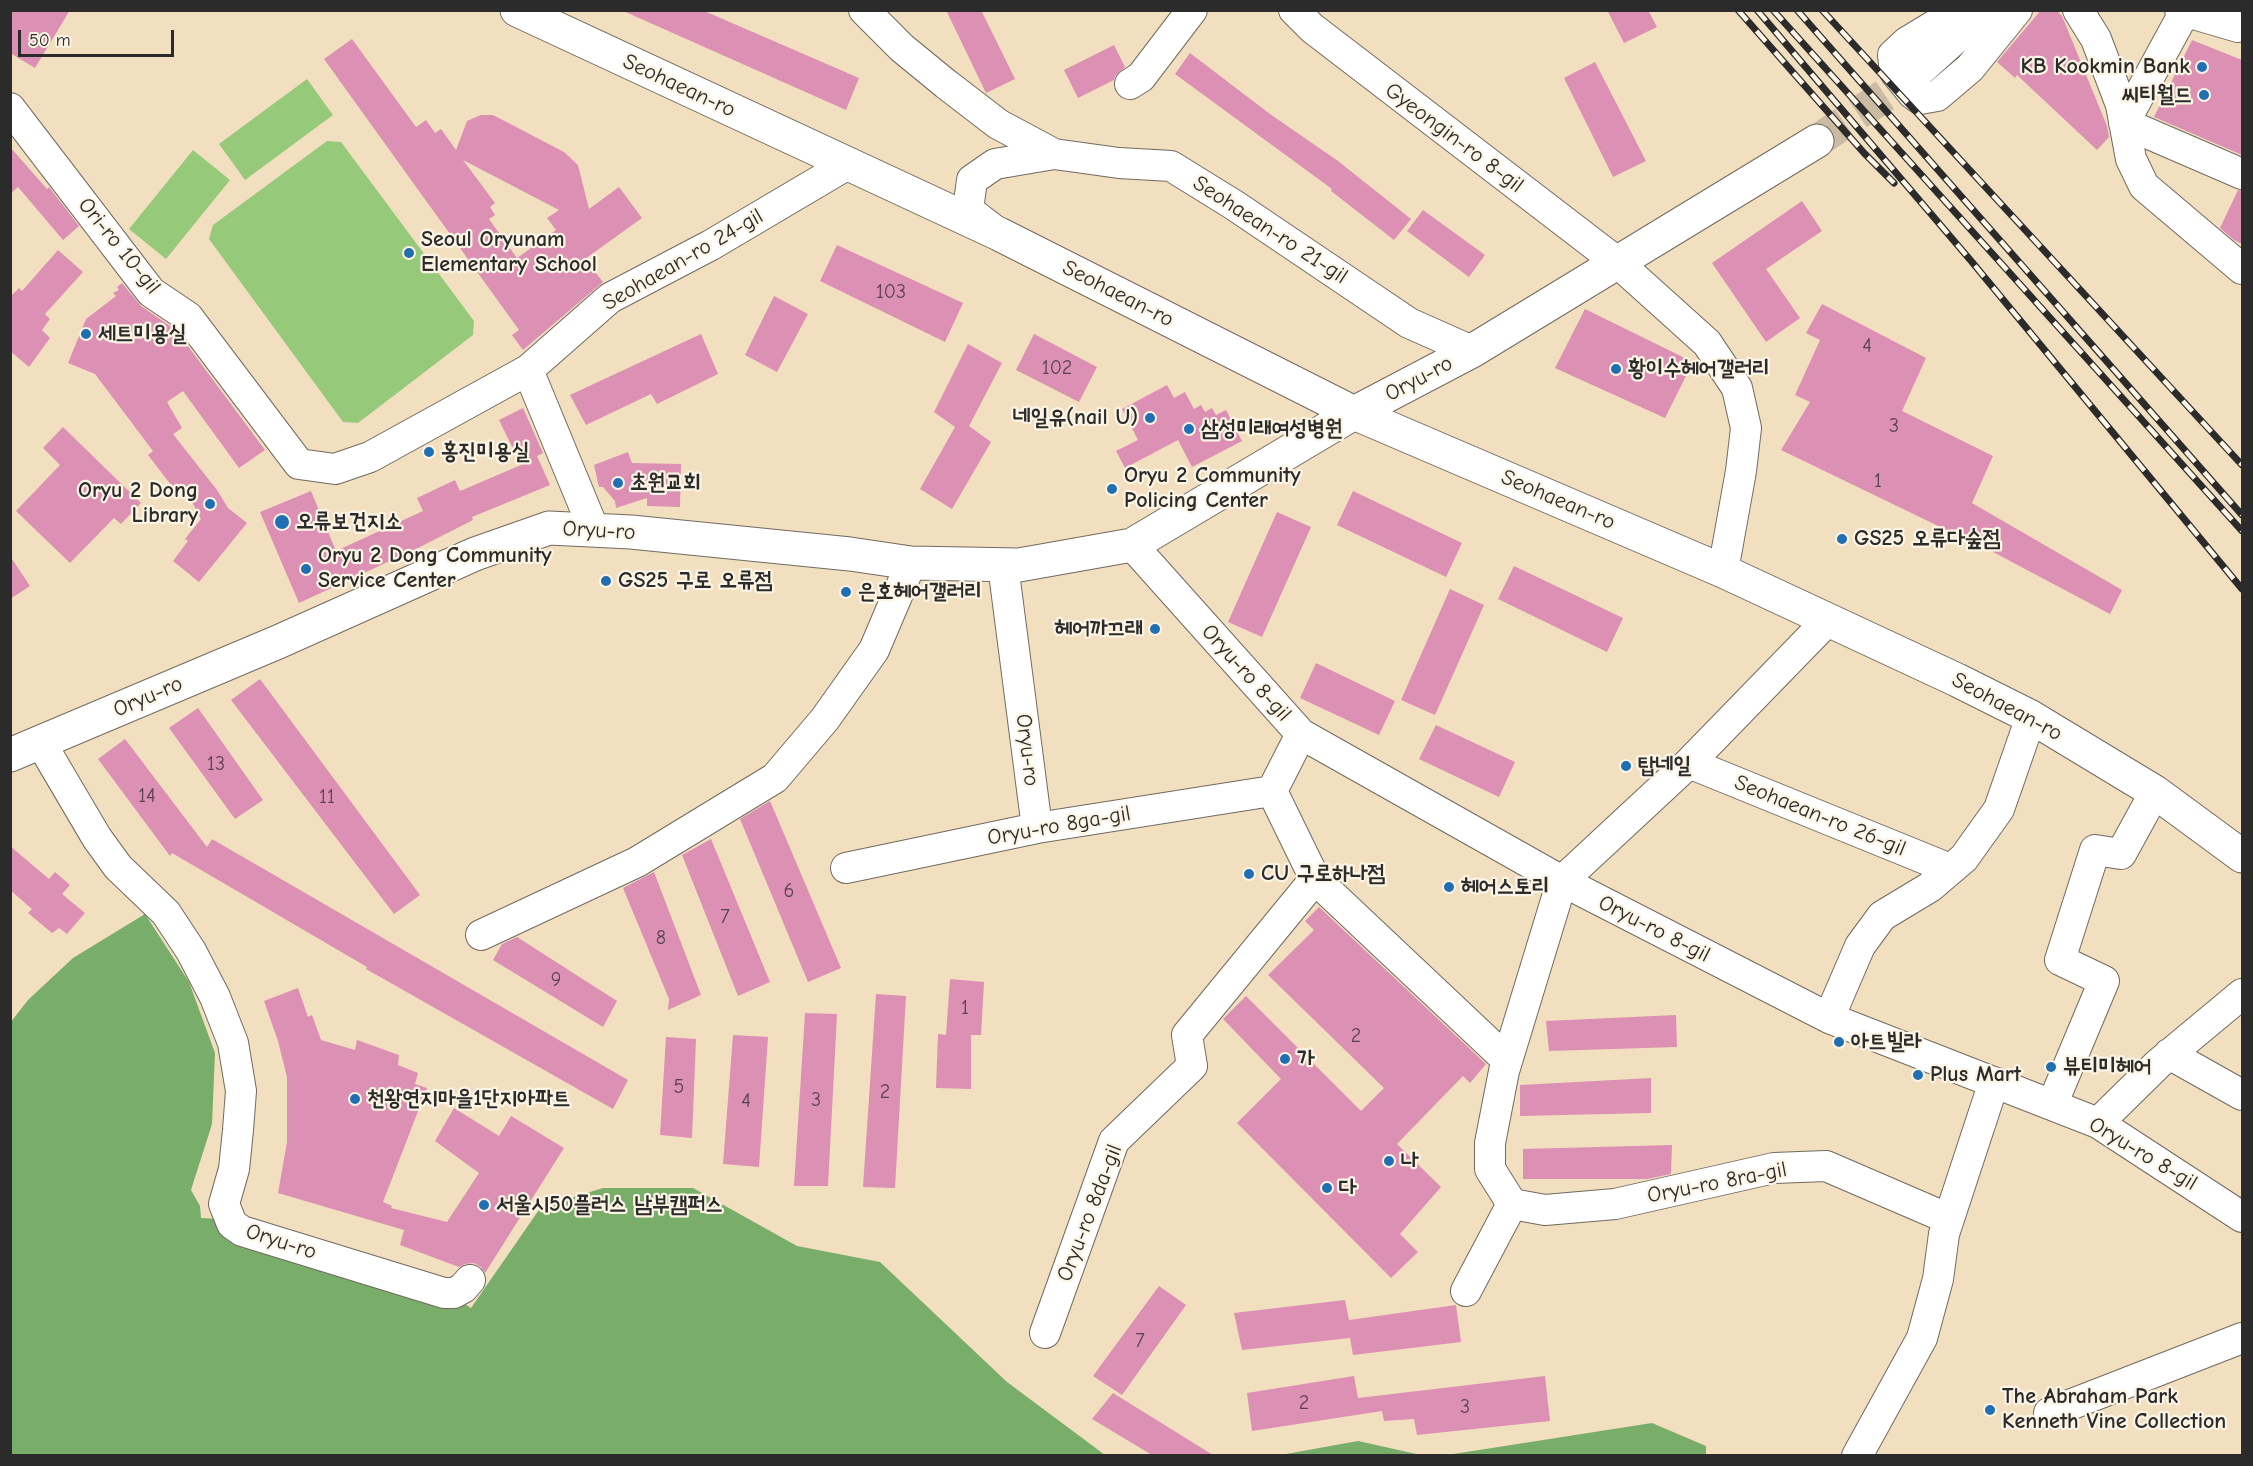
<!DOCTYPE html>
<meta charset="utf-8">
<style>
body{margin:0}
#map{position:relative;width:2253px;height:1466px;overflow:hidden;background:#f2dfc0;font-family:"Comic Neue",sans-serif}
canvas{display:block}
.frame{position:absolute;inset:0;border:12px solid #2b2b2b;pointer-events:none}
.scale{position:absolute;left:18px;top:30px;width:156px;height:27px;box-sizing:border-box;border:3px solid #2b2b2b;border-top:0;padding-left:8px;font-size:18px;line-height:21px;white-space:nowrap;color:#2b2b2b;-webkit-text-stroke:4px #fcf5e5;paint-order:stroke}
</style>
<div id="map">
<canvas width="2253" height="1466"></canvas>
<div class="frame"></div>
<div class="scale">50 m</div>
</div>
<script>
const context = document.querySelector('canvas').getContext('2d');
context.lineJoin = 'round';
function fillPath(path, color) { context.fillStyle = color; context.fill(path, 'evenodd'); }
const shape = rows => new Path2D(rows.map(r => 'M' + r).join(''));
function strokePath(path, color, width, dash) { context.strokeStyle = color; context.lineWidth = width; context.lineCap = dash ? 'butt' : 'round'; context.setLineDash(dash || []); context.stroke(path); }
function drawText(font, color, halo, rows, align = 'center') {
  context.font = font + ' "Comic Neue","Poor Story",sans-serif'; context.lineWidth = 4.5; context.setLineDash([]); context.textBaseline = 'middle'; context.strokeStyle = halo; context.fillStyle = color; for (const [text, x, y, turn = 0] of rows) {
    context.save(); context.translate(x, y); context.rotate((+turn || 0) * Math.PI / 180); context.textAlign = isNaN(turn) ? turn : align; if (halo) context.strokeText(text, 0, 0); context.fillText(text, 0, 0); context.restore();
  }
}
fillPath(shape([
 [307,79,333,115,245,180,219,144],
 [327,141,341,142,474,321,473,335,358,423,343,422,209,239,213,225],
 [193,150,230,180,166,259,129,229]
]), '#96c97a');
fillPath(shape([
 [145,914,189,982,215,1053,212,1124,191,1190,200,1206,201,1218,220,1219,460,1301,471,1308,541,1207,603,1188,693,1188,797,1246,880,1262,1007,1382,1105,1455,11,1455,10,1023,28,1000,73,958],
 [1652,1423,1706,1446,1706,1455,1447,1455],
 [1358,1441,1421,1455,1282,1455,1286,1454]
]), '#78ad6a');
fillPath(shape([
 [10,10,70,10,35,68,10,53],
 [621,10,702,10,859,78,846,110],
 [946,10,981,10,1015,79,986,93],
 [1607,10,1648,10,1657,27,1624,43],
 [2041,10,2056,10,2062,16,2107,126,2109,137,2097,150,2017,75,2015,78,1997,62],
 [352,39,416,127,426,120,435,133,441,129,456,150,467,121,481,115,493,115,564,152,578,165,589,209,619,187,642,218,585,259,603,282,523,350,512,335,519,330,324,59],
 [463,160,559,210,547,218,556,230,517,258,489,219,495,215,490,207,495,203],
 [2192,40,2242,60,2242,155,2154,117],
 [1114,45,1125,67,1115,76,1114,80,1078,98,1064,70],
 [1190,53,1270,114,1338,161,1411,219,1394,240,1331,191,1332,189,1175,74],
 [1595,62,1646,161,1613,177,1564,78],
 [10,147,47,189,49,187,79,226,63,240,18,187,10,194],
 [2238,190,2242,191,2242,244,2234,240,2220,228],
 [1802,201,1822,231,1766,269,1800,318,1766,342,1712,263],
 [1423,210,1485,255,1469,277,1407,231],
 [837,245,963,303,945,342,820,281],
 [58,250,83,272,45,314,50,319,42,330,50,338,29,367,10,351,10,297,19,288,22,291],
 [122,283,141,306,176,330,265,450,239,468,183,391,167,402,182,428,173,434,217,490,228,508,247,523,199,582,173,561,188,541,185,539,201,519,185,489,178,494,148,455,153,451,95,374,68,363,86,319,116,296,113,293,119,290,117,287],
 [774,296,808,314,777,372,745,355],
 [1822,304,1926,358,1902,411,1993,456,1972,503,2122,590,2110,614,1961,535,1961,537,1781,450,1810,402,1795,395,1820,340,1806,333],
 [1585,309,1693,362,1665,418,1555,368],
 [701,334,718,374,657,404,651,394,586,425,570,395],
 [1034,334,1097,367,1079,402,1016,370],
 [968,344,1002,363,969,426,991,442,952,509,920,489,955,427,934,412],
 [1167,385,1174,398,1185,392,1194,409,1201,405,1205,412,1212,408,1216,415,1226,410,1242,441,1192,467,1178,440,1125,468,1116,451,1138,440,1122,409],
 [523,408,543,453,537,456,550,485,472,517,473,520,418,548,299,603,260,512,311,491,336,551,423,511,417,498,455,480,460,491,521,465,499,420],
 [63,427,141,503,121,524,114,518,70,563,16,511,60,465,43,448],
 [628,452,632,463,681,464,680,507,647,506,647,498,616,508,615,501,603,487,599,487,594,465],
 [1353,491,1462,543,1446,577,1337,525],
 [1277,512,1311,527,1262,637,1228,622],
 [10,556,30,586,10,599],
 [1514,566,1623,618,1607,652,1498,599],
 [1450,589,1484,605,1435,715,1401,700],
 [1316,663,1395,701,1379,735,1300,698],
 [260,679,420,895,394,914,231,700],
 [198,708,263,800,235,819,169,728],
 [1436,725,1515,762,1499,797,1419,759],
 [125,739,207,847,212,839,628,1080,613,1109,366,969,367,967,172,853,170,856,98,759],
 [770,801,841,968,808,982,740,819],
 [711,839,770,982,738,996,682,855],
 [10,846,49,879,55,872,70,885,62,894,85,913,67,934,59,928,52,933,28,913,32,909,10,890],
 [654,872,701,995,668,1010,669,999,623,888],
 [1319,907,1486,1064,1470,1083,1463,1076,1397,1144,1441,1187,1400,1234,1418,1252,1391,1278,1237,1123,1281,1079,1223,1019,1246,996,1361,1111,1384,1088,1268,975,1314,930,1305,921],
 [517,937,617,1001,603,1027,493,960,502,944],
 [950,979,984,982,981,1035,971,1035,971,1089,936,1088,938,1034,946,1035],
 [298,988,308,1017,312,1015,321,1040,355,1050,357,1040,399,1055,398,1065,418,1073,415,1084,427,1088,383,1202,392,1206,391,1208,447,1222,479,1173,435,1141,454,1108,499,1136,511,1116,564,1148,485,1273,481,1267,474,1263,465,1264,459,1267,400,1245,404,1230,278,1193,287,1142,287,1077,278,1041,264,1001],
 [876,994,906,996,895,1188,863,1187],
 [805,1013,837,1014,828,1186,794,1186],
 [1676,1015,1677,1047,1549,1051,1546,1021],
 [733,1035,768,1037,759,1167,723,1164],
 [666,1037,696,1039,692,1138,660,1135],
 [1651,1078,1651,1113,1520,1116,1520,1085],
 [1672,1145,1671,1174,1647,1179,1523,1179,1523,1149],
 [1159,1286,1186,1305,1122,1395,1093,1376],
 [1345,1300,1349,1320,1456,1305,1461,1342,1353,1355,1350,1338,1242,1350,1234,1313],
 [1354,1376,1358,1398,1545,1376,1550,1421,1417,1435,1414,1419,1384,1421,1382,1411,1252,1431,1247,1393],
 [1113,1393,1213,1455,1152,1455,1092,1419]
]), '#dc90b3');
strokePath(shape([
 [1817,141,1915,75]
]), '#cabba2', 33, [33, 16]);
const minor = shape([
 [864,10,902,48,946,84,998,124,1054,154,995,164,972,180,968,210,994,230],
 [1294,10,1312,28,1617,262,1707,343,1737,388,1746,428,1741,471,1723,571],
 [1955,10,1945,19,1907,42,1893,55,1895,72,1913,94,1920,99,1937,96,1970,68,2017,10],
 [2078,10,2096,39,2121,105,2131,159,2144,186,2242,269],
 [2180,10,2238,27,2242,22],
 [2184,13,2124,123,2242,174],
 [1915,75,1987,10],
 [1130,84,1141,77,1192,10],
 [10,108,151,292,188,317,299,464,335,469,370,457,528,370,610,298,711,245,848,164],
 [1054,154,1119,163,1171,166,1234,205,1409,323,1472,351],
 [528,370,594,530],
 [1132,545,1301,734,1562,881,1829,1018,2098,1123,2242,1217],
 [1003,565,1037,828],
 [1301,734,1272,791,1315,879,1507,1060],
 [41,743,97,838,118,867,166,913,191,951,215,997,233,1043,241,1091,238,1130,234,1169,224,1204,232,1224,242,1231,444,1293,454,1293,463,1288,470,1280],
 [1689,763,1950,869],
 [846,868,1037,828,1272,791],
 [1562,881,1504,1071,1490,1143,1490,1169,1512,1204,1545,1210,1615,1204,1774,1168,1826,1166,1949,1219],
 [1562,881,1689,763,1828,620],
 [481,935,637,862,775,778,825,719,874,650,911,563],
 [1829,1018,1860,946,1882,916,1930,887,1964,858,1999,809,2031,717],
 [2169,1054,2242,1095],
 [2052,1105,2104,981,2060,960,2095,850,2121,854,2155,792],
 [2098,1123,2159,1063,2242,994],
 [1466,1291,1512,1204],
 [1045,1333,1114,1141,1192,1066,1187,1035,1315,879],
 [2049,1413,2242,1338],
 [1857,1456,1922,1338,1938,1279,1944,1234,1994,1082]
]);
const major = shape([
 [517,10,999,234,1354,413,1723,571,1957,680,2031,717,2155,792,2242,856],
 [10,755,278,642,475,554,549,528,631,532,850,554,911,563,1019,565,1132,545,1354,413,1472,351,1817,141]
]);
strokePath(minor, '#716a5f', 32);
strokePath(major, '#716a5f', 35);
strokePath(minor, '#fff', 30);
strokePath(major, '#fff', 33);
const rail = shape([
 [1738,10,1864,153,1894,183],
 [1757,10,1972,262,2242,589],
 [1773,10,2242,531],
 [1797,10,2242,515],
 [1822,10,2242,465]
]);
strokePath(rail, '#2b2b2b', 7);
strokePath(rail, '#fcf5e5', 4.5, [14]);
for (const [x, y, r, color] of [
 [2202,67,6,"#1f6fb2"],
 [2204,95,6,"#1f6fb2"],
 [409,253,6,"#1f6fb2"],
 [86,334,6,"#1f6fb2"],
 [1616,369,6,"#1f6fb2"],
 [1150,418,6,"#1f6fb2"],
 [1189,429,6,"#1f6fb2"],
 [429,452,6,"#1f6fb2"],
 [618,483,6,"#1f6fb2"],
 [1112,489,6,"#1f6fb2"],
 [210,504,6,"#1f6fb2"],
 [282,522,8,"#1f6fb2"],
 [1842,539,6,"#1f6fb2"],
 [306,569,6,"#1f6fb2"],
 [606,581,6,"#1f6fb2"],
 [846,592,6,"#1f6fb2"],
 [1155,629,6,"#1f6fb2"],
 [1626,766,6,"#1f6fb2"],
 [1249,874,6,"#1f6fb2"],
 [1449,887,6,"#1f6fb2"],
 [1839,1042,6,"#1f6fb2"],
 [1285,1059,6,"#1f6fb2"],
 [2051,1067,6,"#1f6fb2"],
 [1918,1075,6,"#1f6fb2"],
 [355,1099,6,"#1f6fb2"],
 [1389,1161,6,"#1f6fb2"],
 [1327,1188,6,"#1f6fb2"],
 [484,1205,6,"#1f6fb2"],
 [1990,1410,6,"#1f6fb2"]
]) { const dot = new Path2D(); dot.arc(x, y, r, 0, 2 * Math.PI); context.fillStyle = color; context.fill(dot); strokePath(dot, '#fcf5e5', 2); }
drawText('20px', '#57444d', null, [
 ["103",891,292],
 ["4",1867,346],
 ["102",1057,368],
 ["3",1894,426],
 ["1",1878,481],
 ["13",216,764],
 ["14",147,796],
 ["11",327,797],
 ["6",789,891],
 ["7",725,917],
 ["8",661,938],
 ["9",556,980],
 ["1",965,1008],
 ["2",1356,1036],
 ["5",679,1087],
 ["2",885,1092],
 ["3",816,1100],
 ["4",746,1101],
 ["7",1140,1341],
 ["2",1304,1403],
 ["3",1465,1407]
]);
drawText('bold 22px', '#2b2b2b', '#fcf5e5', [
 ["KB Kookmin Bank",2190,67,"right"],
 ["씨티월드",2192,95,"right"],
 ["Seoul Oryunam",421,240],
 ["Elementary School",421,265],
 ["세트미용실",98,334],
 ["황이수헤어갤러리",1628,369],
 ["네일유(nail U)",1138,418,"right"],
 ["삼성미래여성병원",1201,429],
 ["홍진미용실",441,452],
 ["Oryu 2 Community",1124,476],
 ["Policing Center",1124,501],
 ["초원교회",630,483],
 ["Oryu 2 Dong",198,491,"right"],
 ["Library",198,516,"right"],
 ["오류보건지소",296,522],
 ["GS25 오류다숲점",1854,539],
 ["Oryu 2 Dong Community",318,556],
 ["Service Center",318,581],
 ["GS25 구로 오류점",618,581],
 ["은호헤어갤러리",858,592],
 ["헤어까끄래",1143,629,"right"],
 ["탑네일",1638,766],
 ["CU 구로하나점",1261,874],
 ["헤어스토리",1461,887],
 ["아트빌라",1851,1042],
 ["가",1297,1059],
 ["뷰티미헤어",2063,1067],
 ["Plus Mart",1930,1075],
 ["천왕연지마을1단지아파트",367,1099],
 ["나",1401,1161],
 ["다",1339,1188],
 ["서울시50플러스 남부캠퍼스",496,1205],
 ["The Abraham Park",2002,1397],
 ["Kenneth Vine Collection",2002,1422]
], 'left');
drawText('22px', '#2b2b2b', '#fcf5e5', [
 ["Seohaean-ro",679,86,25],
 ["Gyeongin-ro 8-gil",1454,138,37],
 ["Seohaean-ro 21-gil",1270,230,33],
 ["Ori-ro 10-gil",119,246,51],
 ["Seohaean-ro 24-gil",683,260,-30],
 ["Seohaean-ro",1118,294,27],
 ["Oryu-ro",1419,379,-28],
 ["Seohaean-ro",1558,500,23],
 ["Oryu-ro",599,531,3],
 ["Oryu-ro 8-gil",1246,673,48],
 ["Oryu-ro",148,697,-23],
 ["Seohaean-ro",2007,707,28],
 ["Oryu-ro",1027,750,83],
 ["Seohaean-ro 26-gil",1820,816,22],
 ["Oryu-ro 8ga-gil",1059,826,-10],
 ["Oryu-ro 8-gil",1654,929,27],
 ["Oryu-ro 8-gil",2143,1154,31],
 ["Oryu-ro 8ra-gil",1717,1183,-11],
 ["Oryu-ro 8da-gil",1090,1213,-69],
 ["Oryu-ro",281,1242,18]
]);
</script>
